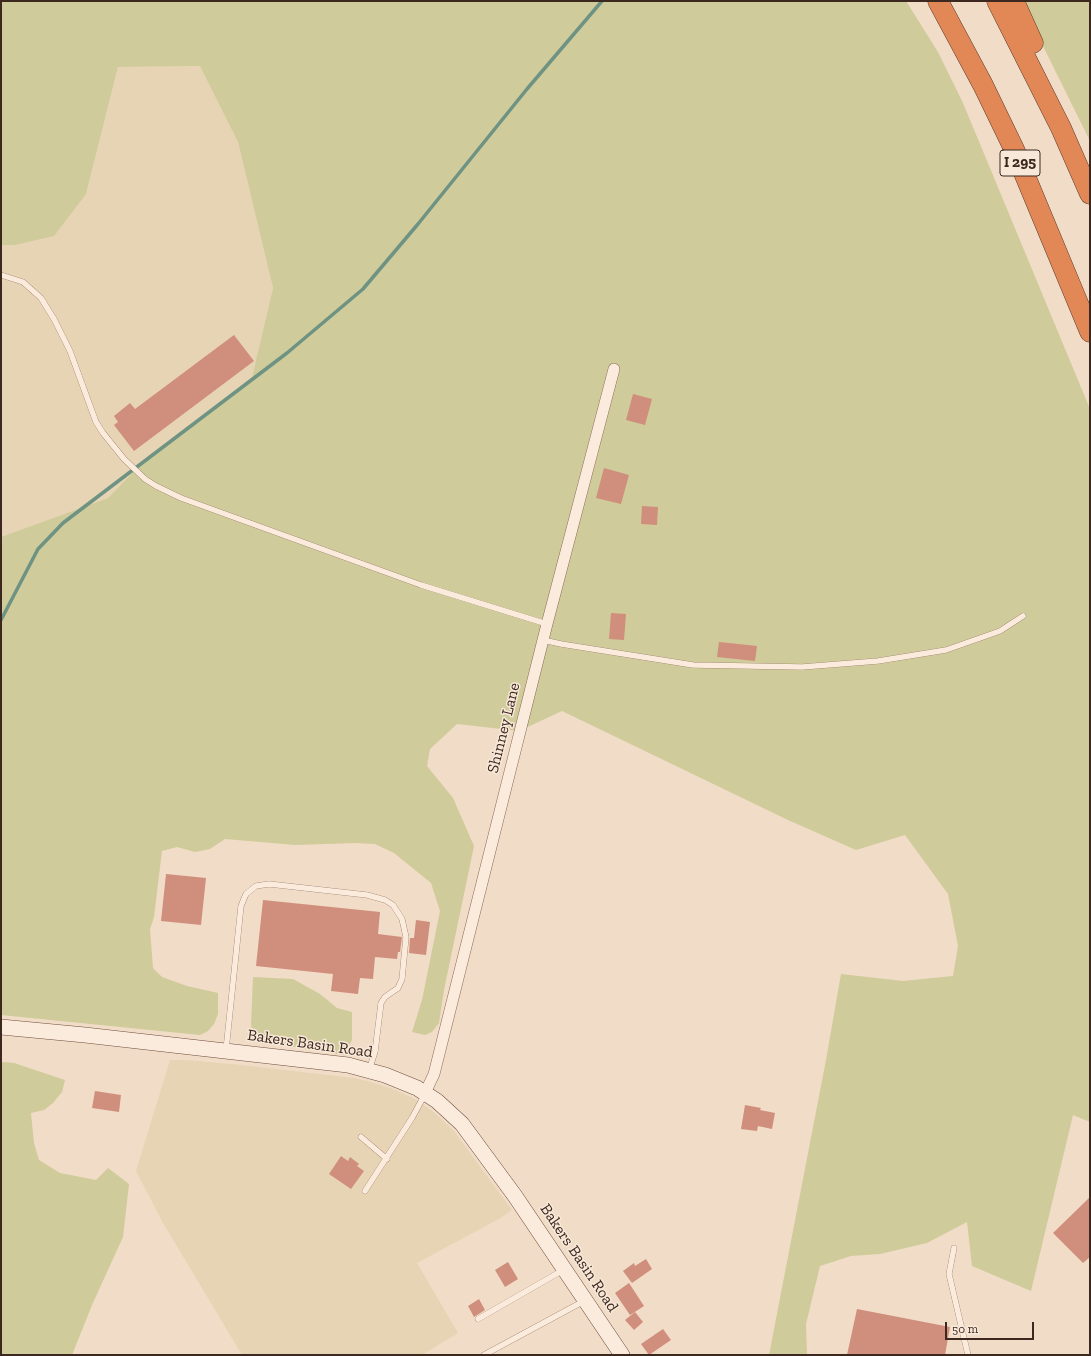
<!DOCTYPE html>
<style>
body{margin:0}
#map{position:relative;width:1091px;height:1356px;overflow:hidden;background:#f1dcc7;font-family:"Zilla Slab",serif}
canvas{display:block}
.frame{position:absolute;inset:0;border:2px solid #3d2820;pointer-events:none}
.scale{position:absolute;left:945px;top:1322px;width:89px;height:18px;box-sizing:border-box;border:2px solid #3d2820;border-top:0;padding-left:5px;font-size:12px;line-height:14px;white-space:nowrap;color:#3d2820;-webkit-text-stroke:3px #f7e8d8;paint-order:stroke}
</style>
<div id="map">
<canvas width="1091" height="1356"></canvas>
<div class="frame"></div>
<div class="scale">50 m</div>
</div>
<script>
const context = document.querySelector('canvas').getContext('2d');
context.lineJoin = 'round';
function fillPath(path, color) { context.fillStyle = color; context.fill(path, 'evenodd'); }
const shape = rows => new Path2D(rows.map(r => 'M' + r).join(''));
function strokePath(path, color, width, dash) { context.strokeStyle = color; context.lineWidth = width; context.lineCap = dash ? 'butt' : 'round'; context.setLineDash(dash || []); context.stroke(path); }
function drawText(font, color, halo, rows, align = 'center') {
  context.font = font + ' "Zilla Slab",serif'; context.lineWidth = 3; context.setLineDash([]); context.textBaseline = 'middle'; context.strokeStyle = halo; context.fillStyle = color; for (const [text, x, y, turn = 0] of rows) {
    context.save(); context.translate(x, y); context.rotate((+turn || 0) * Math.PI / 180); context.textAlign = isNaN(turn) ? turn : align; if (halo) context.strokeText(text, 0, 0); context.fillText(text, 0, 0); context.restore();
  }
}
fillPath(shape([
 [201,66,238,142,273,288,252,377,142,463,108,498,1,537,1,245,15,245,86,194,118,67],
 [170,1060,186,1060,242,1065,354,1078,367,1081,393,1089,417,1100,435,1113,454,1131,512,1210,499,1219,417,1263,458,1333,422,1355,242,1355,163,1223,136,1171]
]), '#e7d4b4');
fillPath(shape([
 [1,1,906,1,938,52,963,103,1090,409,1090,1122,1073,1115,1031,1291,972,1266,967,1222,927,1243,880,1254,851,1256,820,1266,806,1324,807,1355,769,1355,826,1060,841,974,903,981,953,976,958,946,948,894,905,835,856,850,788,820,562,711,519,731,457,724,430,749,427,766,453,798,474,846,444,990,439,1023,432,1032,425,1035,412,1032,422,1000,440,911,431,883,394,853,375,844,355,843,295,845,225,839,210,849,195,852,177,847,162,851,154,917,150,929,153,968,162,977,187,986,218,993,218,1014,214,1024,208,1031,200,1035,1,1015,1,537,108,498,142,463,252,377,273,288,238,142,200,66,118,67,86,194,54,236,15,245,1,245],
 [1023,1,1090,1,1090,141,1040,40],
 [253,977,293,979,320,994,337,1008,352,1012,352,1040,344,1055,264,1042,254,1036,251,1025],
 [3,1062,14,1063,65,1080,62,1092,53,1103,44,1110,31,1113,34,1143,39,1160,60,1173,96,1180,108,1168,129,1184,123,1237,92,1305,72,1355,1,1355,1,1063]
]), '#d0cb9a');
strokePath(shape([
 [1,620,38,549,63,523,287,353,363,289,418,224,527,89,602,1]
]), '#6e9383', 3.5);
fillPath(shape([
 [234,335,254,361,134,451,114,425,118,422,114,416,130,403,135,409],
 [633,394,652,399,645,425,626,420],
 [604,468,629,475,621,504,596,498],
 [642,506,658,507,657,525,641,524],
 [611,613,626,614,624,640,609,639],
 [719,642,757,646,755,661,717,657],
 [166,874,206,878,201,925,161,921],
 [263,900,380,912,378,934,402,937,400,952,398,952,397,959,375,957,373,979,360,978,358,994,331,991,333,974,256,966],
 [416,920,430,922,426,955,409,953,410,938,414,938],
 [95,1091,121,1095,119,1112,92,1108],
 [745,1105,761,1108,760,1110,775,1113,772,1129,758,1126,757,1131,741,1129],
 [341,1156,348,1161,350,1157,359,1164,357,1166,364,1171,351,1189,329,1174],
 [1090,1197,1090,1257,1083,1263,1053,1233],
 [646,1259,652,1269,632,1283,623,1271,634,1263,635,1266],
 [508,1262,518,1279,505,1287,495,1270],
 [629,1283,644,1306,630,1315,615,1293],
 [479,1299,485,1310,474,1317,468,1306],
 [857,1309,950,1327,945,1355,847,1355],
 [635,1312,643,1322,634,1330,625,1320],
 [663,1329,671,1340,649,1355,641,1344]
]), '#d08e7c');
const lane = shape([
 [1,275,23,282,41,298,54,319,70,351,96,422,103,433,124,459,145,479,156,486,181,498,421,585,547,624],
 [543,640,561,644,693,665,802,667,878,661,946,650,1000,631,1023,616],
 [226,1050,241,906,246,894,256,886,269,884,367,895,385,900,393,905,402,919,406,937,402,979,398,988,385,997,381,1003,375,1052,369,1070],
 [361,1137,387,1159],
 [365,1191,412,1118,425,1094],
 [954,1248,949,1274,968,1355],
 [478,1319,565,1269],
 [484,1355,584,1301]
]);
const street = shape([
 [425,1093,434,1074,547,624,614,369]
]);
const secondary = shape([
 [1,1027,85,1035,348,1065,385,1075,417,1088,437,1101,462,1124,515,1196,622,1355]
]);
const highway = shape([
 [938,1,983,85,1014,149,1090,332],
 [997,1,1061,128,1090,194],
 [1014,1,1033,43]
]);
strokePath(lane, '#8e6c5b', 6);
strokePath(street, '#8e6c5b', 12);
strokePath(secondary, '#704d3e', 16);
strokePath(highway, '#5c3b2f', 21);
strokePath(lane, '#faebdc', 5.5);
strokePath(street, '#faebdc', 11);
strokePath(secondary, '#faebdc', 15);
strokePath(highway, '#e28856', 20);
for (const [x, y, w] of [
 [1020,163,40]
]) { const box = new Path2D(); box.roundRect(x - w / 2, y - 13, w, 26, 3); context.fillStyle = '#f7e8d8'; context.fill(box); strokePath(box, '#3d2820', 1); }
drawText('bold 15px', '#3d2820', null, [
 ["I 295",1020,163]
]);
drawText('16px', '#3d2820', '#f7e8d8', [
 ["Shinney Lane",504,728,-76],
 ["Bakers Basin Road",310,1044,8],
 ["Bakers Basin Road",579,1258,56]
]);
</script>
